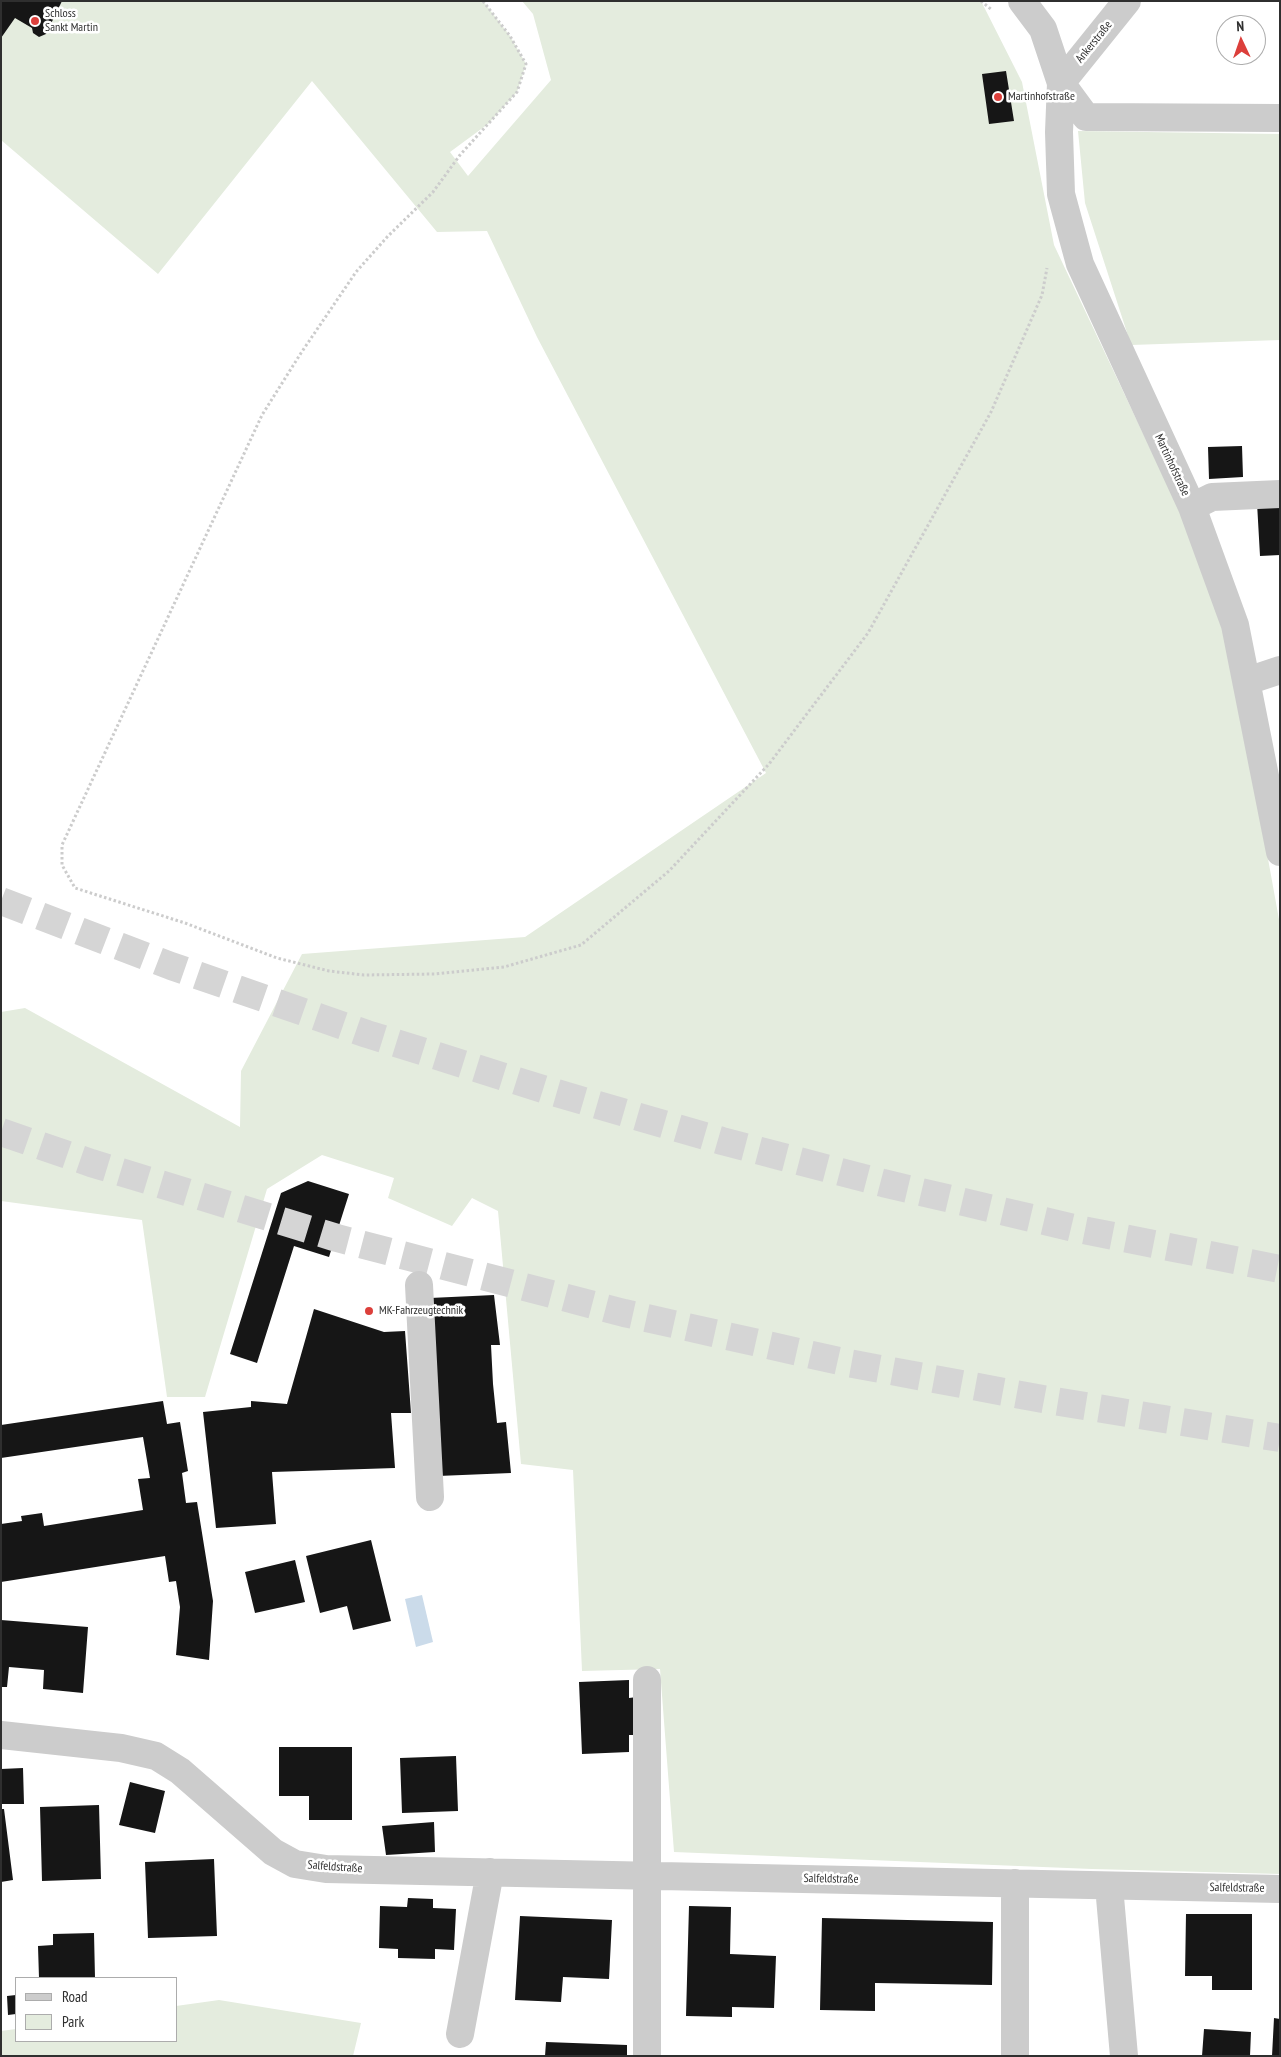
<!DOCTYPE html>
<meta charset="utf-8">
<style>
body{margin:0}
#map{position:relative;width:1281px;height:2057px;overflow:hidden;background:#fff;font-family:"PT Sans Narrow",sans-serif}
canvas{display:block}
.frame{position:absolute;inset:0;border:2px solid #2f2f2f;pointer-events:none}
.legend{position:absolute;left:15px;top:1977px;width:162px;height:65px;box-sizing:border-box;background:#fff;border:1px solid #acacac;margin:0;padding:6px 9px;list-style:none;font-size:15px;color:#2f2f2f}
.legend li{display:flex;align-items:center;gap:10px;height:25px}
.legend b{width:25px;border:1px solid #acacac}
.north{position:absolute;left:1216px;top:15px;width:50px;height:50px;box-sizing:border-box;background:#fff;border:1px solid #acacac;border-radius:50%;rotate:357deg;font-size:14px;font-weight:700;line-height:20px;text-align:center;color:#2f2f2f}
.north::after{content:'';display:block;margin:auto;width:18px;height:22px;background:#dc3f3b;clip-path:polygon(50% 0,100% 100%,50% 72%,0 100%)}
</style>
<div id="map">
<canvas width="1281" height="2057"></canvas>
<div class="frame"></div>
<ul class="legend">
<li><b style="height:6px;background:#ccc"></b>Road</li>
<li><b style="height:14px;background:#e4ecde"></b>Park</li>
</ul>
<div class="north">N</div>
</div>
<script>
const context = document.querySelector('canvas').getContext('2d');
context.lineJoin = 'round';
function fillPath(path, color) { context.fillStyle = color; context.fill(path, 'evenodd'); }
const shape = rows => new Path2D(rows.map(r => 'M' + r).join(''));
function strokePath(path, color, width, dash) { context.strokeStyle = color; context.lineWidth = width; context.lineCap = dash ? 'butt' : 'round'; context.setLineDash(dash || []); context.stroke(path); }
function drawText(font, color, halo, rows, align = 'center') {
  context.font = font + ' "PT Sans Narrow",sans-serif'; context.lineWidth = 5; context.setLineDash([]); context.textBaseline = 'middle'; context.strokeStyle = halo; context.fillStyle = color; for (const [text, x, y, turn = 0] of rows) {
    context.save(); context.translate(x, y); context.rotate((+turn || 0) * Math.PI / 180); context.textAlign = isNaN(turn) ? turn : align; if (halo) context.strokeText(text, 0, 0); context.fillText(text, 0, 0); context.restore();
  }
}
fillPath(shape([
 [1,1,483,1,510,36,526,64,517,92,488,124,450,152,468,176,551,80,533,14,522,1,981,1,1022,82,1054,245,1183,518,1225,637,1257,798,1280,925,1280,1874,1092,1869,674,1852,660,1669,582,1671,573,1470,521,1464,498,1211,472,1198,452,1226,388,1198,394,1178,322,1155,267,1189,205,1397,167,1397,142,1220,1,1201,1,1012,25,1008,240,1127,241,1071,302,954,525,937,766,773,537,337,487,231,437,232,312,81,158,274,1,140],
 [1078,131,1280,134,1280,340,1131,345,1085,203],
 [219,2000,361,2023,353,2056,1,2056,1,2031,16,2029,16,2041,176,2041,176,2006]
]), '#e4ecde');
fillPath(shape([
 [422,1595,433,1642,416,1647,405,1599]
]), '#cbdbea');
fillPath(shape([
 [1,1,62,1,46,34,39,37,33,33,32,28,15,18,1,38],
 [1006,71,1014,121,989,124,982,74],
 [1242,446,1243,477,1209,479,1208,447],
 [1280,501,1280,555,1260,556,1257,503],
 [308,1181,349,1194,329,1257,294,1246,257,1363,230,1354,281,1193],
 [494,1295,500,1345,491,1345,493,1384,497,1423,506,1422,511,1473,438,1476,430,1298],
 [314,1309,384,1332,405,1331,411,1413,391,1413,395,1468,272,1472,276,1524,216,1528,203,1412,251,1407,251,1401,287,1404],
 [163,1401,167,1424,180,1422,188,1471,182,1473,186,1503,197,1502,213,1601,209,1660,176,1655,180,1607,176,1581,169,1582,165,1556,1,1582,1,1524,22,1521,21,1516,42,1513,44,1526,143,1510,138,1479,150,1478,143,1437,1,1458,1,1425],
 [371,1540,391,1621,353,1630,347,1606,320,1613,306,1556],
 [295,1560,305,1602,255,1613,245,1572],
 [1,1620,88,1627,83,1693,43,1689,44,1670,9,1667,7,1687,1,1687],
 [629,1680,629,1698,637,1697,638,1735,629,1735,629,1752,582,1754,579,1682],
 [279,1747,352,1747,352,1820,309,1820,309,1796,279,1796],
 [456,1756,458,1811,402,1813,400,1758],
 [23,1768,24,1804,1,1804,1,1769],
 [130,1782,165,1791,155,1833,119,1825],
 [99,1805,101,1879,42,1881,40,1807],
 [1,1809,4,1809,13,1880,1,1882],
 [434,1822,435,1852,386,1855,382,1826],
 [214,1859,217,1936,148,1938,145,1862],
 [408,1898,433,1899,433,1908,456,1909,454,1950,435,1949,435,1959,398,1958,398,1949,379,1948,380,1906,407,1907],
 [689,1906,731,1907,730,1954,776,1956,774,2008,732,2007,732,2017,686,2016],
 [1186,1914,1252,1914,1252,1990,1212,1990,1212,1976,1185,1976],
 [520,1916,612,1920,609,1979,563,1977,561,2002,515,2000],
 [822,1918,993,1922,992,1985,875,1983,875,2011,820,2010],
 [94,1933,95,1978,39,1978,38,1946,53,1945,53,1934],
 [16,1995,16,2014,8,2015,7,1996],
 [1274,2018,1280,2019,1280,2056,1272,2056],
 [1204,2029,1251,2032,1250,2056,1202,2056],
 [546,2042,627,2045,627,2056,545,2056]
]), '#161616');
strokePath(shape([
 [1,901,171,966,367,1034,546,1090,722,1141,883,1183,1078,1229,1280,1269],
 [1,1132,91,1163,337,1238,624,1313,848,1363,1048,1400,1280,1438]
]), '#d5d5d5', 28, [28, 14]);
strokePath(shape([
 [483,1,510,36,526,64,517,92,460,155,433,192,388,236,356,272,301,353,262,415,62,845,62,865,75,888,185,923,277,958,329,971,364,975,435,974,504,967,581,945,669,871,769,764,868,633,991,412,1042,295,1047,268],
 [981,1,992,10]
]), '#ccc', 3, [2.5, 2.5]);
strokePath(shape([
 [1022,1,1043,29,1061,83,1059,132,1061,194,1080,264,1192,507,1235,625,1280,852],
 [1061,83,1086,117,1279,118],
 [1061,83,1127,1],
 [1192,507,1212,497,1280,494],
 [1247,681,1280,670],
 [419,1285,430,1497],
 [1,1735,121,1748,156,1756,180,1771,273,1852,295,1864,326,1869,1280,1889],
 [1015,1883,1015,2056],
 [1109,1886,1124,2056],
 [460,2034,490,1872],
 [647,2056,647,1680]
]), '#ccc', 28);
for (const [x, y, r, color] of [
 [35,21,5,"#dc3f3b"],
 [998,97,5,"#dc3f3b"],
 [369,1311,5,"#dc3f3b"]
]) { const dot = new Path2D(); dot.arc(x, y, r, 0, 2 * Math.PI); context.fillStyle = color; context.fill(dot); strokePath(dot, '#fff', 2); }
drawText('12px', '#2f2f2f', '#fff', [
 ["Schloss",45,14],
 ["Sankt Martin",45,28],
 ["Martinhofstraße",1008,97],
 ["MK-Fahrzeugtechnik",379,1311]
], 'left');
drawText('12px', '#2f2f2f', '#fff', [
 ["Ankerstraße",1094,42,-51],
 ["Martinhofstraße",1172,465,65],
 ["Salfeldstraße",335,1867,4],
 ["Salfeldstraße",831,1879,1],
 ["Salfeldstraße",1237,1888,1]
]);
</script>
